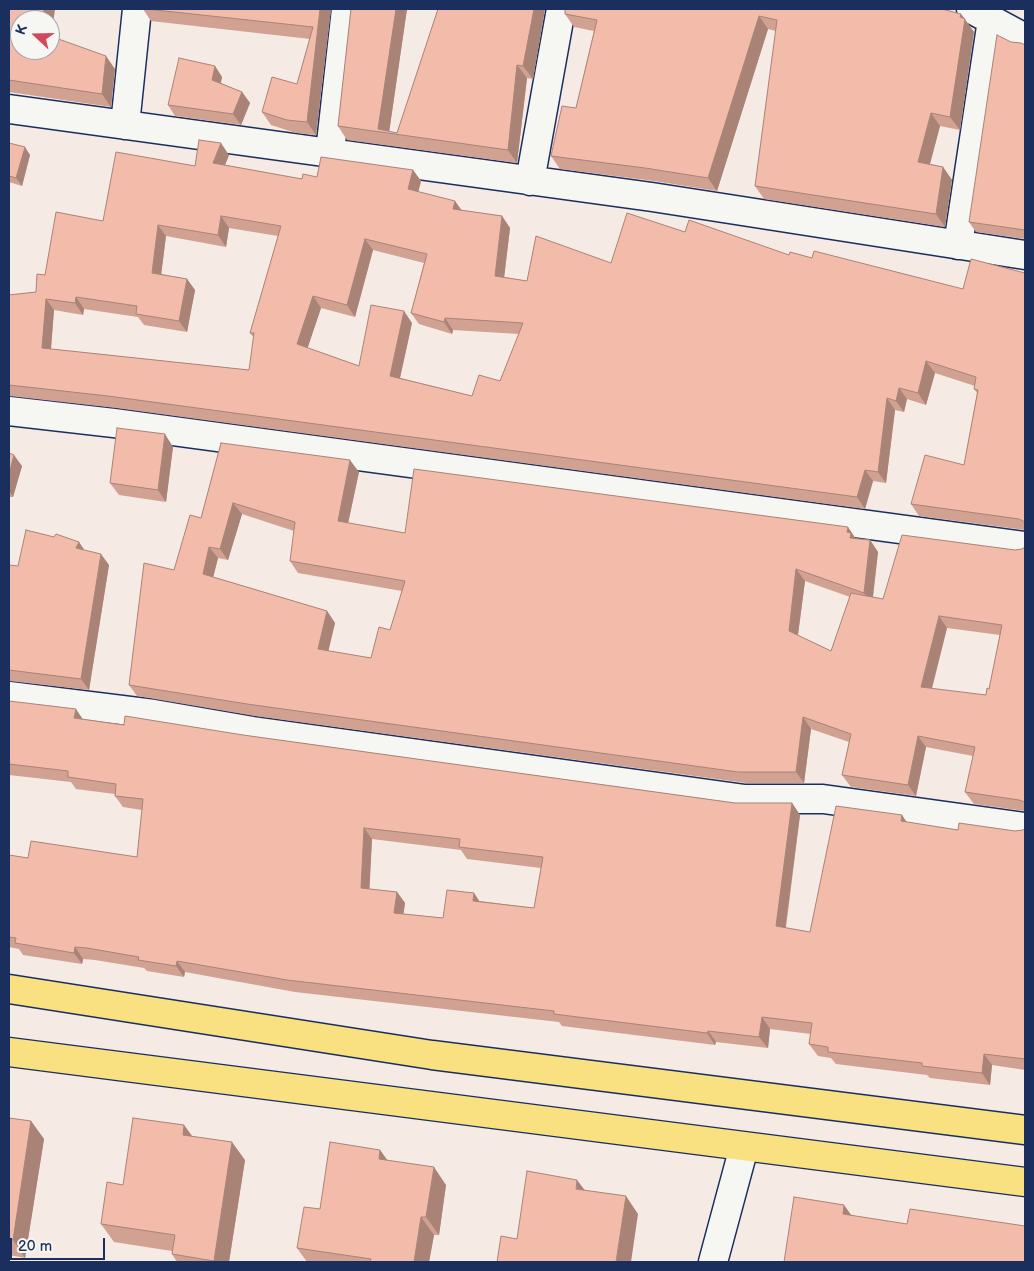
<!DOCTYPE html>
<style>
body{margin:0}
#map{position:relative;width:1034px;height:1271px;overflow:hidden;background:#f5eae4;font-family:"Balsamiq Sans",sans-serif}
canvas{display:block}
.frame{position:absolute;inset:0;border:10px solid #1b2f5e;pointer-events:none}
.north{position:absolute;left:10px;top:10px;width:50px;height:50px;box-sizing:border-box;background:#f6f6f2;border:1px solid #9ea6b7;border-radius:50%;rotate:291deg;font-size:14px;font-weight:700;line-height:20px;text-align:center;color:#1b2f5e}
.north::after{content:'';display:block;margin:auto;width:18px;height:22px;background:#d1495b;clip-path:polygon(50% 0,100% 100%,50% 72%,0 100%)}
.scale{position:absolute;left:10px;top:1238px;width:95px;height:22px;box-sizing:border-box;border:2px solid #1b2f5e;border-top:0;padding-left:6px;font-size:15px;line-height:18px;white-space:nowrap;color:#1b2f5e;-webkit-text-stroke:4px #f6f6f2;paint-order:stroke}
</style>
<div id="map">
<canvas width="1034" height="1271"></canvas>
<div class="frame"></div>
<div class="north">K</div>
<div class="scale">20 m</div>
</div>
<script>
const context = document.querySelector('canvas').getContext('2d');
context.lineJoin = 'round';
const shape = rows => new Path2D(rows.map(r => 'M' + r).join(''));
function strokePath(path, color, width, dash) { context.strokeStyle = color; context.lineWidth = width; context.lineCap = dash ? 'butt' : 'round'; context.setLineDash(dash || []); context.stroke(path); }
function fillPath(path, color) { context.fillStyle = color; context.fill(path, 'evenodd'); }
const minor = shape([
 [971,9,1025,38],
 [9,109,652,197,1025,255],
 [125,125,137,9],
 [330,152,346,9],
 [530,181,561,9],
 [958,245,992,20],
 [9,411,114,423,1025,546],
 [9,696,154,714,253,731,745,799,823,799,1025,827],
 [713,1262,744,1147]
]);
const major = shape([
 [9,989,432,1055,1025,1130],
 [9,1052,1025,1182]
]);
strokePath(minor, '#1b2f5e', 31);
strokePath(major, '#1b2f5e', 31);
strokePath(minor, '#f6f6f2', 28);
strokePath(major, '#f9e181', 28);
fillPath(shape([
 [9,9,51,37,115,69,111,107,9,92],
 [143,9,331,9,316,135,296,133,271,125,262,112,297,84,310,39,151,21],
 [351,9,407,9,389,132,397,133,438,9,545,9,533,79,527,78,517,163,347,140,338,126],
 [565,14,961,14,974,32,960,130,940,126,930,164,943,167,952,180,945,227,764,199,755,186,776,31,768,29,717,191,654,181,560,169,551,156,576,108,594,31,574,27],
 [1011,42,1025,45,1025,239,976,232,969,222],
 [215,66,222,77,221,83,242,92,250,103,241,125,175,116,168,105],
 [9,143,30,155,22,186,9,182],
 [229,155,225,165,302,179,317,177,413,170,421,181,418,192,461,210,502,216,510,228,504,277,527,281,611,263,685,232,789,255,812,258,963,289,1025,273,1025,530,919,516,911,504,964,465,977,393,974,389,975,386,935,373,926,405,907,399,904,412,895,410,886,483,873,481,865,509,116,408,9,396,9,295,36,292,45,275,103,221,195,166],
 [229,228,278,236,250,333,254,338,249,370,51,349,54,310,83,315,84,309,138,317,144,325,187,332,195,290,187,279,161,274,166,236,226,247],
 [373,250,424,263,411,313,419,324,452,334,453,330,519,334,500,381,472,396,400,378,412,323,359,366,307,348,321,308,355,317],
 [221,443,359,472,348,523,405,533,856,539,870,540,878,552,873,597,883,599,1015,550,1022,549,1025,547,1025,811,974,804,965,792,973,756,926,747,916,796,851,787,842,775,849,742,811,729,804,783,746,783,255,716,137,696,129,685,174,570,201,518],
 [242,514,294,531,290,561,298,573,402,591,390,630,371,658,328,651,335,623,327,611,213,577,218,558,228,560],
 [805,581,850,597,831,651,798,635],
 [947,628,1000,635,989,689,986,695,932,689],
 [173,447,166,502,119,495,110,483],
 [9,453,22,466,13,497,9,497],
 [54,537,79,542,84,550,109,565,89,690,9,681,9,565,18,566],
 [9,701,83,719,124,725,243,735,735,803,792,803,800,815,786,928,810,932,907,822,958,830,1015,831,1023,830,1025,828,1025,1070,992,1065,990,1085,930,1078,927,1075,836,1064,831,1058,818,1056,809,1044,811,1034,770,1029,768,1048,716,1042,715,1045,562,1026,559,1022,295,992,185,972,184,977,147,971,144,968,95,960,83,959,82,964,23,955,19,949,9,947,9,855,28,858,137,857,142,810,123,807,115,796,115,794,76,789,71,782,9,775],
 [372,839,461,850,467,859,541,868,534,908,480,901,443,918,403,914,405,903,397,892,369,889],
 [9,1118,31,1121,44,1139,25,1258,9,1255],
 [184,1125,192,1136,245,1160,229,1262,177,1262,172,1254,172,1251,114,1242,101,1224,123,1185],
 [380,1150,387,1160,446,1185,439,1235,434,1235,429,1262,307,1262,297,1248,320,1209]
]), '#d1a192');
fillPath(shape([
 [44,9,55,9,50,46,50,20,43,20],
 [320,9,331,9,316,135,307,122],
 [396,9,407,9,389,133,378,129],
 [534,9,545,9,533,79,523,66],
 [961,14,974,32,960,130,950,117],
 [759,16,768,29,717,191,708,178],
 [106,56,115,69,111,107,102,94],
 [517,65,527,78,517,163,508,150],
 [215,66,222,77,219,90,212,80],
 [242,92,250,103,241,125,233,114],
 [931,113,940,126,927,175,918,162],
 [221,143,229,155,221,175,213,163],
 [25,147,30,155,22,186,16,178],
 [943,167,952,180,945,227,936,214],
 [413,170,421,181,416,201,408,189],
 [455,201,463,212,453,209],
 [221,216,229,228,226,247,218,235],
 [502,216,510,228,503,287,495,276],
 [158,225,166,236,160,284,152,273],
 [365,239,373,250,355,317,347,305],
 [187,279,195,290,187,332,179,321],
 [313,296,321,308,305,356,297,344],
 [76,297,84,309,83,315,75,303],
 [46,299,54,310,50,360,42,348],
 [404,311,412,323,398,387,390,376],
 [445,318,453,330,452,334,444,322],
 [926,361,935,373,926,405,918,393],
 [899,388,907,399,904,412,896,401],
 [887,398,895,410,886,483,878,472],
 [165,434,173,447,166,502,158,490],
 [14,455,22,466,13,497,9,491,9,474],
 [350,460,359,472,346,533,338,521],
 [865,470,873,481,865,509,857,497],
 [233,503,242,514,228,560,220,549],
 [848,527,856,539,850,538,847,532],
 [870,540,878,552,872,604,864,593],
 [79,542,87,554,76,548],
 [209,547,218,558,211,586,203,574],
 [101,554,109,565,89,690,81,679],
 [796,569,805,581,797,642,789,631],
 [327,611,335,623,326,661,318,649],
 [939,616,947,628,929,699,921,687],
 [76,709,84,721,74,718],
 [803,717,811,729,804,783,796,772],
 [918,736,926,747,916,796,908,785],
 [792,803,800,815,784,938,776,926],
 [902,815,910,827,901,821],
 [364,828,372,839,369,899,361,888],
 [397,892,405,903,402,925,394,913],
 [474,893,482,905,473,901],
 [75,947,83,959,82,964,74,953],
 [177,961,185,972,184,977,176,966],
 [762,1017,770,1029,768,1048,759,1037],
 [708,1031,716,1042,715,1045,707,1033],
 [984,1054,992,1065,990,1085,982,1073],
 [31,1121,44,1139,25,1258,13,1240],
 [184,1125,197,1143,183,1135],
 [232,1142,245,1160,229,1262,215,1262,214,1261],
 [380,1150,393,1168,379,1159],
 [434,1167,446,1185,439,1235,426,1217],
 [577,1180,590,1197,576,1189],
 [626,1196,638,1214,631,1262,616,1262],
 [844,1205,857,1223,843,1214],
 [421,1217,434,1235,429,1262,414,1262]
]), '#aa8377');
const building = shape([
 [9,9,44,9,43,20,20,20,20,50,50,50,50,36,106,56,102,94,9,80,9,9],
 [146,9,320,9,307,122,287,120,262,112,272,77,297,84,313,27,146,9],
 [351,9,396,9,378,129,397,133,438,9,534,9,523,66,517,65,508,150,338,126,351,9],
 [565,9,942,9,961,14,960,17,965,19,950,117,931,113,918,162,943,167,936,214,755,186,777,20,759,16,708,178,645,168,551,156,562,106,576,108,597,20,565,14,565,9],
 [997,35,1011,42,1021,43,1025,45,1025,230,969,222,997,35],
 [179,58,215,66,212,80,242,92,233,114,168,105,179,58],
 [199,140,221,143,213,163,302,179,303,174,317,177,321,157,413,170,408,189,455,201,453,209,502,216,495,276,527,281,536,236,611,263,627,213,685,232,689,220,789,255,790,252,812,258,814,251,963,289,971,259,1025,273,1025,522,1019,519,911,504,925,455,964,465,978,390,974,389,976,377,926,361,918,393,899,388,896,401,887,398,878,472,865,470,857,497,108,396,9,385,9,295,36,292,37,274,45,275,56,212,103,221,116,152,195,166,199,140],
 [221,216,281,226,250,333,254,333,249,370,42,348,46,299,75,303,76,297,137,306,136,314,179,321,187,279,152,273,158,225,218,235,221,216],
 [365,239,427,254,411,313,444,322,445,318,523,323,500,381,479,375,472,396,390,376,404,311,371,305,359,366,297,344,313,296,347,305,365,239],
 [9,143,25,147,16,178,9,176,9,143],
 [117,428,165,434,158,490,110,483,117,428],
 [221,443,350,460,338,521,405,533,414,469,848,527,847,532,851,533,850,538,870,540,864,593,796,569,789,631,831,651,851,593,883,599,902,535,1015,550,1022,549,1025,547,1025,802,1019,800,965,792,975,747,918,736,908,785,842,775,851,734,803,717,796,772,738,772,247,704,129,685,144,563,174,570,190,515,201,518,221,443],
 [233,503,295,522,290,561,405,581,390,630,379,627,371,658,318,649,327,611,203,574,209,547,220,549,233,503],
 [939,616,1002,625,989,689,987,688,986,695,921,687,939,616],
 [9,453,14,455,9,474,9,453],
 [26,530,54,537,56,534,79,542,76,548,101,554,81,679,9,670,9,565,18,566,26,530],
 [9,701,76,709,74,718,124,725,125,716,243,735,735,803,792,803,776,926,810,932,836,806,902,815,901,821,958,830,959,823,1015,831,1023,830,1025,828,1025,1059,984,1054,982,1073,922,1066,922,1063,828,1052,828,1047,809,1044,812,1023,762,1017,759,1037,708,1031,707,1033,554,1014,554,1011,287,980,177,961,176,966,138,960,139,957,87,948,75,947,74,953,15,943,16,938,9,937,9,855,28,858,31,841,137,857,143,799,115,796,116,784,68,777,68,771,9,764,9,701],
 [364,828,460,839,459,847,543,857,534,908,473,901,474,893,447,890,443,918,394,913,397,892,361,888,364,828],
 [9,1118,31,1121,13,1240,9,1239,9,1118],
 [133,1118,184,1125,183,1135,232,1142,214,1261,172,1254,175,1235,101,1224,107,1182,123,1185,133,1118],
 [330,1142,380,1150,379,1159,434,1167,426,1217,421,1217,414,1262,370,1262,371,1259,297,1248,304,1207,320,1209,330,1142],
 [527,1171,577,1180,576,1189,626,1196,616,1262,497,1262,501,1236,517,1239,527,1171],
 [794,1197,844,1205,843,1214,907,1224,910,1209,1025,1226,1025,1262,784,1262,794,1197]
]);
fillPath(building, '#f3bbaa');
strokePath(building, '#aa8377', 1);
</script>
